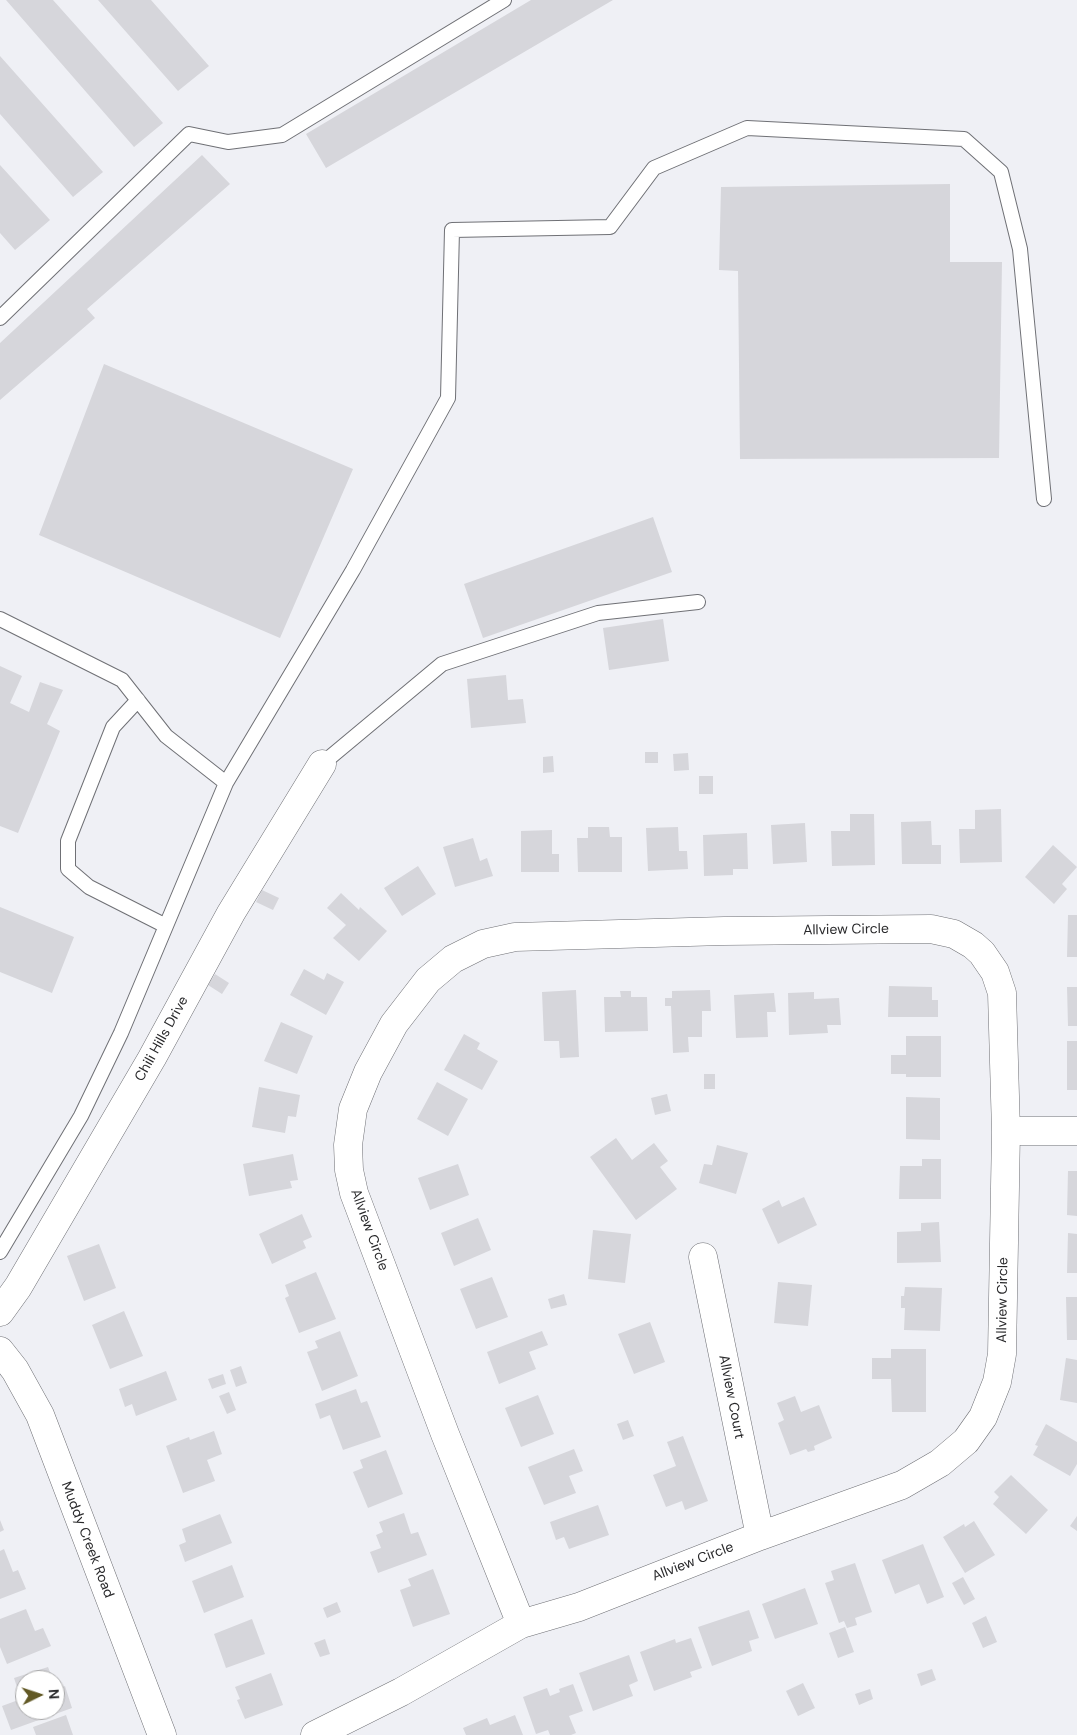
<!DOCTYPE html>
<style>
body{margin:0}
#map{position:relative;width:1077px;height:1735px;overflow:hidden;background:#eff0f5;font-family:"DM Sans",sans-serif}
canvas{display:block}
.north{position:absolute;left:15px;top:1670px;width:50px;height:50px;box-sizing:border-box;background:#fff;border:1px solid #a9a9aa;border-radius:50%;rotate:86deg;font-size:14px;font-weight:700;line-height:20px;text-align:center;color:#29292b}
.north::after{content:'';display:block;margin:auto;width:18px;height:22px;background:#625925;clip-path:polygon(50% 0,100% 100%,50% 72%,0 100%)}
</style>
<div id="map">
<canvas width="1077" height="1735"></canvas>
<div class="north">N</div>
</div>
<script>
const context = document.querySelector('canvas').getContext('2d');
context.lineJoin = 'round';
function fillPath(path, color) { context.fillStyle = color; context.fill(path, 'evenodd'); }
const shape = rows => new Path2D(rows.map(r => 'M' + r).join(''));
function strokePath(path, color, width, dash) { context.strokeStyle = color; context.lineWidth = width; context.lineCap = dash ? 'butt' : 'round'; context.setLineDash(dash || []); context.stroke(path); }
function drawText(font, color, halo, rows, align = 'center') {
  context.font = font + ' "DM Sans",sans-serif'; context.lineWidth = 4; context.setLineDash([]); context.textBaseline = 'middle'; context.strokeStyle = halo; context.fillStyle = color; for (const [text, x, y, turn = 0] of rows) {
    context.save(); context.translate(x, y); context.rotate((+turn || 0) * Math.PI / 180); context.textAlign = isNaN(turn) ? turn : align; if (halo) context.strokeText(text, 0, 0); context.fillText(text, 0, 0); context.restore();
  }
}
fillPath(shape([
 [6,0,53,0,163,123,134,147],
 [98,0,151,0,209,66,178,91],
 [531,0,613,0,326,168,306,134],
 [0,56,103,172,73,197,0,114],
 [202,155,230,184,87,309,95,318,0,400,0,343],
 [0,165,50,220,15,250,0,233],
 [950,184,950,262,1002,262,999,458,740,459,738,271,719,270,721,187],
 [104,364,353,469,280,638,39,535],
 [653,517,672,572,483,638,464,584],
 [663,619,669,661,609,670,603,628],
 [0,666,22,676,10,703,29,712,40,682,63,690,47,724,60,731,18,833,0,826],
 [506,675,508,700,523,699,526,723,471,728,467,679],
 [645,752,658,752,658,763,645,763],
 [688,753,689,770,674,771,673,754],
 [553,756,554,772,543,773,543,757],
 [699,776,713,776,713,794,699,794],
 [1001,809,1002,862,960,863,959,829,975,829,975,810],
 [850,814,874,814,875,865,832,866,831,831,850,831],
 [931,821,932,845,941,845,941,864,902,864,901,822],
 [805,823,807,862,773,864,771,825],
 [588,827,609,827,610,837,622,837,622,872,578,872,577,838,588,838],
 [678,827,679,851,687,851,688,869,648,871,646,828],
 [552,830,552,854,559,854,559,872,521,872,521,831],
 [747,833,748,869,733,869,733,875,704,876,703,835],
 [473,838,480,861,487,858,493,876,455,887,443,847],
 [1053,845,1077,867,1062,884,1067,889,1054,904,1025,877],
 [418,866,436,894,402,916,384,888],
 [262,890,279,898,273,910,256,902],
 [341,893,359,910,360,907,387,931,359,961,333,938,346,925,327,908],
 [0,907,74,937,52,993,0,972],
 [1068,915,1077,915,1077,957,1067,957],
 [304,969,324,980,327,973,344,982,326,1015,290,995],
 [215,974,229,983,222,994,208,985],
 [889,986,932,987,932,1000,938,1000,938,1017,888,1017],
 [1067,987,1077,987,1077,1026,1068,1026],
 [576,990,579,1057,560,1058,559,1041,544,1041,542,992],
 [710,990,711,1011,702,1011,702,1037,688,1037,689,1052,673,1053,671,1006,665,1006,665,998,672,998,672,991],
 [620,991,631,991,631,997,647,997,648,1031,605,1032,604,997,621,997],
 [814,992,814,999,839,998,841,1025,827,1025,828,1033,789,1035,788,993],
 [774,993,776,1012,767,1012,768,1037,736,1038,734,995],
 [281,1022,313,1036,297,1074,264,1061],
 [464,1034,480,1043,477,1049,498,1061,482,1090,444,1070],
 [906,1036,941,1036,941,1077,906,1077,906,1074,891,1074,891,1055,906,1055],
 [1067,1041,1077,1041,1077,1090,1067,1090],
 [704,1074,715,1074,715,1089,704,1089],
 [437,1082,468,1099,448,1136,417,1119],
 [259,1087,300,1095,296,1117,288,1116,285,1133,252,1127],
 [667,1094,671,1111,655,1115,651,1098],
 [906,1097,940,1098,940,1140,906,1139],
 [616,1138,632,1160,654,1143,668,1161,660,1167,677,1189,636,1220,590,1157],
 [717,1145,748,1153,736,1194,699,1183,704,1164,712,1165],
 [293,1154,298,1180,290,1181,292,1188,249,1196,243,1164],
 [922,1159,941,1159,941,1199,899,1199,900,1166,922,1166],
 [458,1164,469,1195,430,1210,418,1178],
 [1068,1171,1077,1171,1077,1216,1067,1215],
 [804,1197,817,1225,778,1244,762,1209,779,1200,782,1207],
 [302,1214,312,1237,303,1241,306,1248,272,1264,259,1234],
 [478,1218,491,1250,454,1266,441,1233],
 [939,1222,941,1262,897,1263,897,1232,921,1231,921,1223],
 [593,1230,631,1234,625,1283,588,1279],
 [1068,1233,1077,1234,1077,1273,1067,1273],
 [99,1244,116,1288,84,1301,67,1256],
 [316,1272,336,1319,299,1333,285,1298,289,1296,285,1285],
 [492,1277,508,1317,476,1329,460,1289],
 [778,1282,812,1285,808,1326,774,1323],
 [905,1287,942,1288,940,1331,904,1330,905,1308,901,1308,901,1296,904,1296],
 [564,1294,567,1305,551,1309,548,1299],
 [1066,1297,1077,1297,1077,1340,1067,1340],
 [124,1311,143,1356,110,1369,92,1325],
 [650,1322,665,1362,634,1374,618,1334],
 [340,1331,358,1376,322,1391,307,1352,318,1348,315,1341],
 [542,1331,548,1345,529,1352,536,1369,499,1384,487,1352],
 [891,1349,926,1349,926,1412,892,1412,891,1379,872,1379,872,1358,891,1358],
 [1066,1358,1077,1360,1077,1403,1060,1400],
 [241,1366,247,1383,236,1387,230,1370],
 [166,1371,177,1400,136,1416,132,1404,125,1407,119,1389],
 [223,1374,226,1384,212,1389,208,1379],
 [356,1389,361,1403,367,1401,381,1437,343,1450,330,1415,320,1419,315,1404],
 [229,1392,236,1410,227,1414,219,1396],
 [538,1395,554,1434,521,1447,505,1408],
 [795,1396,801,1412,819,1405,832,1438,814,1446,815,1450,808,1452,806,1449,790,1455,778,1423,784,1420,777,1403],
 [628,1420,634,1436,623,1440,617,1424],
 [1046,1424,1077,1442,1077,1464,1070,1476,1033,1455,1038,1446,1035,1445],
 [214,1431,222,1454,207,1460,215,1481,183,1493,166,1446,189,1437,190,1440],
 [683,1436,708,1501,685,1510,682,1501,666,1507,653,1475,676,1466,667,1442],
 [574,1449,583,1471,569,1476,576,1493,544,1505,528,1467],
 [386,1450,403,1494,368,1508,353,1472,363,1468,360,1460],
 [1011,1475,1048,1510,1026,1534,993,1504,999,1497,994,1492],
 [598,1505,609,1535,569,1549,564,1537,556,1540,550,1522],
 [404,1513,411,1534,418,1532,427,1555,378,1573,370,1552,381,1548,376,1535,383,1532,379,1522],
 [220,1514,232,1543,185,1562,179,1545,186,1542,182,1529],
 [1077,1516,1077,1531,1070,1526],
 [0,1520,4,1530,0,1532],
 [974,1521,995,1555,965,1573,943,1537,964,1524,965,1527],
 [923,1544,944,1597,927,1604,919,1584,895,1594,882,1560],
 [4,1549,13,1572,18,1570,26,1589,0,1599,0,1551],
 [855,1563,872,1612,855,1618,857,1625,847,1628,844,1621,839,1623,825,1583,834,1580,831,1571],
 [232,1565,244,1597,204,1613,192,1581],
 [433,1569,450,1614,413,1627,400,1590,411,1586,408,1579],
 [963,1577,975,1599,964,1605,952,1583],
 [805,1588,818,1624,775,1639,762,1604],
 [337,1602,341,1612,327,1618,323,1608],
 [26,1609,35,1631,43,1628,51,1646,7,1664,0,1647,0,1619],
 [749,1610,759,1638,749,1641,752,1651,712,1666,698,1627],
 [986,1616,997,1642,983,1648,972,1623],
 [252,1619,265,1654,226,1668,214,1634],
 [845,1627,854,1652,838,1658,829,1633],
 [691,1638,702,1668,690,1672,692,1677,654,1691,640,1652,675,1639,676,1643],
 [325,1639,330,1654,320,1657,314,1643],
 [629,1655,638,1681,629,1685,633,1696,593,1711,579,1673],
 [48,1667,53,1680,25,1680,25,1710,55,1710,55,1690,65,1686,72,1708,11,1730,2,1706,21,1699,14,1678],
 [932,1669,936,1680,921,1686,917,1674],
 [271,1673,283,1705,245,1719,237,1700,240,1699,235,1687],
 [803,1683,815,1708,798,1716,786,1691],
 [573,1684,583,1711,569,1716,576,1733,571,1735,550,1735,548,1730,536,1734,523,1697,547,1688,550,1696,560,1692,559,1689],
 [870,1689,873,1699,859,1705,855,1694],
 [66,1715,73,1735,36,1735,33,1727],
 [515,1715,523,1735,466,1735,463,1728,487,1718,490,1725]
]), '#d6d6db');
const lane = shape([
 [0,318,189,134,228,142,282,135,504,0],
 [0,619,122,680,166,736,226,783],
 [138,700,113,727,68,841,68,869,89,887,166,926],
 [322,764,442,664,598,613,698,602],
 [0,1252,81,1116,121,1033,226,783,353,570,448,398,452,230,610,227,654,168,747,128,964,139,1001,172,1020,249,1044,499]
]);
const street = shape([
 [1006,1131,1077,1131],
 [703,1257,760,1536],
 [0,1312,18,1287,152,1058,231,913,322,764],
 [315,1735,401,1692,521,1624,579,1607,760,1536,902,1485,940,1463,966,1441,983,1417,997,1382,1002,1354,1006,1131,1002,993,995,972,982,953,973,945,954,934,931,929,724,931,515,937,483,944,453,959,428,980,394,1024,368,1072,353,1109,348,1145,349,1170,354,1193,445,1434,521,1624]
]);
const secondary = shape([
 [0,1351,15,1370,40,1415,162,1735]
]);
strokePath(lane, '#6f7075', 16);
strokePath(street, '#6f7075', 29);
strokePath(secondary, '#6f7075', 29);
strokePath(lane, '#fff', 14);
strokePath(street, '#fff', 28);
strokePath(secondary, '#fff', 28);
drawText('14px', '#29292b', '#fff', [
 ["Allview Circle",846,930,-1],
 ["Chili Hills Drive",162,1039,-61],
 ["Allview Circle",369,1230,70],
 ["Allview Circle",1003,1300,-89],
 ["Allview Court",731,1397,79],
 ["Muddy Creek Road",87,1540,69],
 ["Allview Circle",693,1562,-21]
]);
</script>
